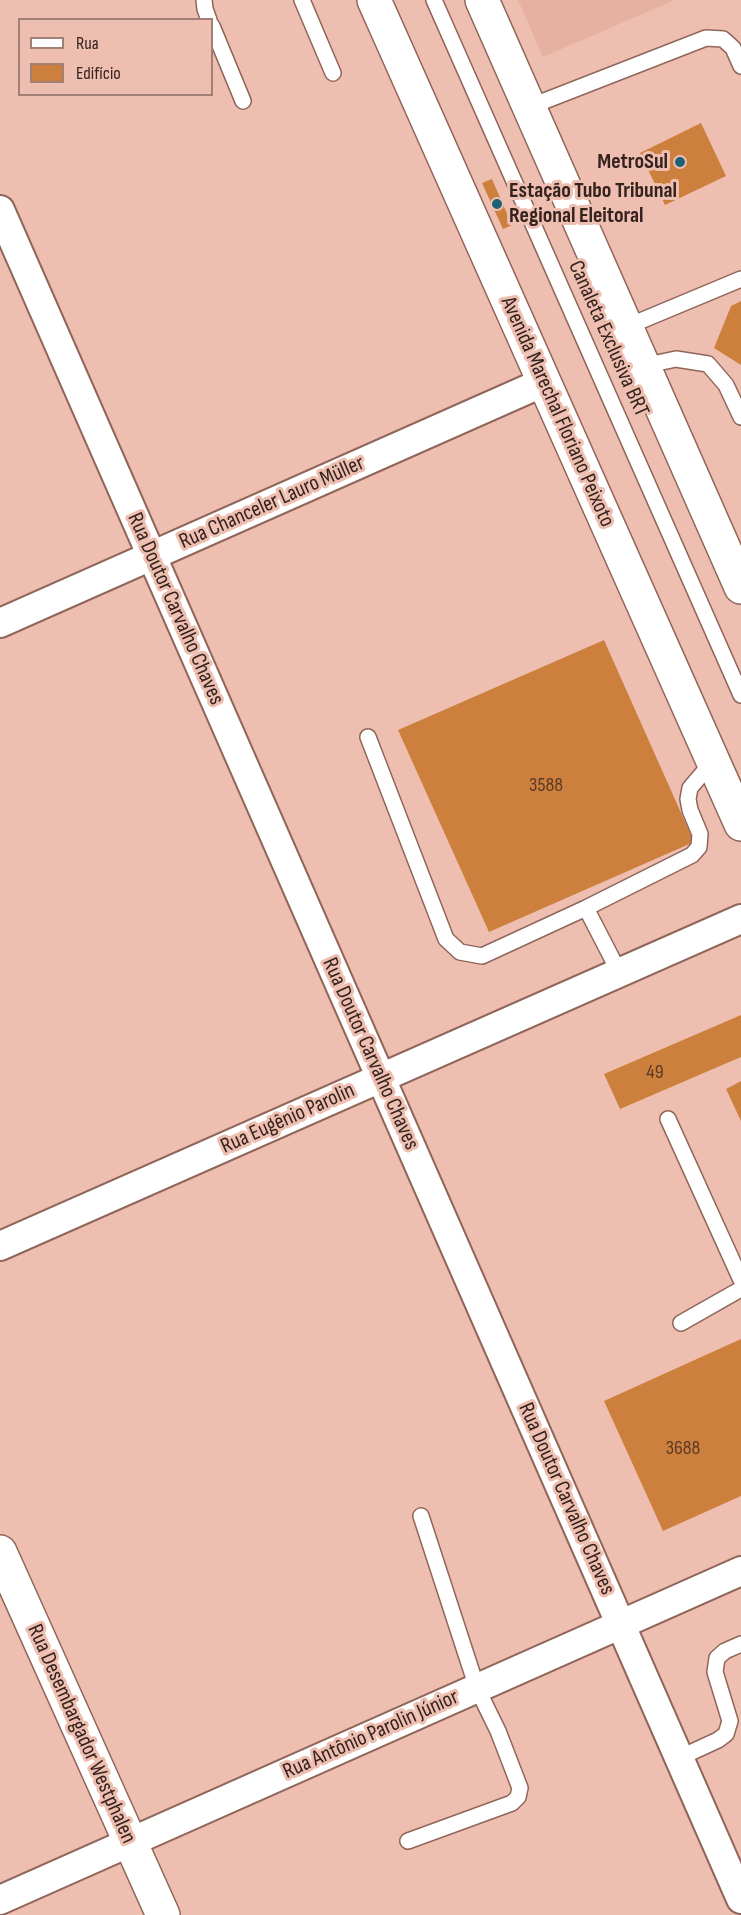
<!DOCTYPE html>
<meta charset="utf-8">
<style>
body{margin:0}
#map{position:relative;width:741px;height:1915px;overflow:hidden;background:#eebfb0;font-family:"Sofia Sans Condensed",sans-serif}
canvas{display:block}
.legend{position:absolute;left:18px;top:18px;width:195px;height:78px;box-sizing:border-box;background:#eebfb0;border:2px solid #a38075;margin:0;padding:8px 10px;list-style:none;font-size:18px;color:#33221d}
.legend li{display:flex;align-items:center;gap:12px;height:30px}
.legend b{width:30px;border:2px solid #a38075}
</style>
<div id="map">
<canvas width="741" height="1915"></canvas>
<ul class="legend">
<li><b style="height:8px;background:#fff"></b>Rua</li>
<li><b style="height:16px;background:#cd803e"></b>Edifício</li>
</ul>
</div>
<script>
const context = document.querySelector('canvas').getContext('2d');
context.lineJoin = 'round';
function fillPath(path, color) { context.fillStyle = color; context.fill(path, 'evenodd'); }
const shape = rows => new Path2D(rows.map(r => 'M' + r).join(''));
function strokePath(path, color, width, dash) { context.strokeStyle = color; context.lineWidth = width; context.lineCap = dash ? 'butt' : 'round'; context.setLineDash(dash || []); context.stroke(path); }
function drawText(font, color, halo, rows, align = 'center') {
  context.font = font + ' "Sofia Sans Condensed",sans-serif'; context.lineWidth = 6; context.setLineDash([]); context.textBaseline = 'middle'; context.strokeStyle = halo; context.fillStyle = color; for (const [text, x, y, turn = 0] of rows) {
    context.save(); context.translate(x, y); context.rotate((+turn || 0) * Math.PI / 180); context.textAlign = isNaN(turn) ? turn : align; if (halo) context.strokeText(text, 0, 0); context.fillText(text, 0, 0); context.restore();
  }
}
fillPath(shape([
 [518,0,675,0,543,57]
]), '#e6b1a0');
fillPath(shape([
 [701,123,726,176,665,205,640,153],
 [492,179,512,225,503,229,482,183],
 [741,301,741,365,714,348,731,306],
 [604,640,694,842,489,932,398,730],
 [741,1015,741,1057,620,1109,604,1074],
 [741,1081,741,1121,726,1089],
 [741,1339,741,1496,663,1531,604,1401]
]), '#cd803e');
const lane = shape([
 [204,0,205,9,209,20],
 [302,0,333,73],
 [434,0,741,695],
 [212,26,243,101],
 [529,107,706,38,723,39,733,48,741,66],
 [626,327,741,279],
 [643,366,676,359,708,364,726,385,741,417],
 [368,737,446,939,460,952,482,956,586,908,692,855,699,847,700,834,690,810,688,799,690,788,713,761],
 [586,908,619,972],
 [668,1119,741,1280],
 [681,1323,741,1289],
 [679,1758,718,1740,726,1734,730,1721,715,1672,717,1658,725,1651,741,1644],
 [408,1841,512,1803,518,1797,520,1788,498,1731,477,1688,421,1516]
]);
const street = shape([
 [0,210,741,1899],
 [0,623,544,382],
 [0,1246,741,919],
 [0,1900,741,1571]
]);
const secondary = shape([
 [374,0,741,824],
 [482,0,741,587]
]);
const primary = shape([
 [0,1552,163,1915]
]);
strokePath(lane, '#8f6659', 18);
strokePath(street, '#8f6659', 32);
strokePath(secondary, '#8f6659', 36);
strokePath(primary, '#8f6659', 36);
strokePath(lane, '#fff', 15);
strokePath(street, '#fff', 28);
strokePath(secondary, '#fff', 33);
strokePath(primary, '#fff', 33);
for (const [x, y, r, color] of [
 [680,162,6,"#1d6274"],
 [497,204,6,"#1d6274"]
]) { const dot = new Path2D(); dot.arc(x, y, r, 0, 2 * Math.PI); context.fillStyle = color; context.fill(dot); strokePath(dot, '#eebfb0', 2); }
drawText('20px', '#5a3a25', null, [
 ["3588",546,786],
 ["49",655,1073],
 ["3688",683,1449]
]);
drawText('bold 22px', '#33221d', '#eebfb0', [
 ["MetroSul",668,162],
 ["Estação Tubo Tribunal",509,191,"left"],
 ["Regional Eleitoral",509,216,"left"]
], 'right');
drawText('22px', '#33221d', '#eebfb0', [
 ["Canaleta Exclusiva BRT",608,339,66],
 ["Avenida Marechal Floriano Peixoto",557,412,66],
 ["Rua Chanceler Lauro Müller",272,503,-24],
 ["Rua Doutor Carvalho Chaves",175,609,66],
 ["Rua Doutor Carvalho Chaves",370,1054,66],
 ["Rua Eugênio Parolin",288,1119,-24],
 ["Rua Doutor Carvalho Chaves",566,1499,66],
 ["Rua Desembargador Westphalen",81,1734,66],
 ["Rua Antônio Parolin Júnior",371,1735,-24]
]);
</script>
